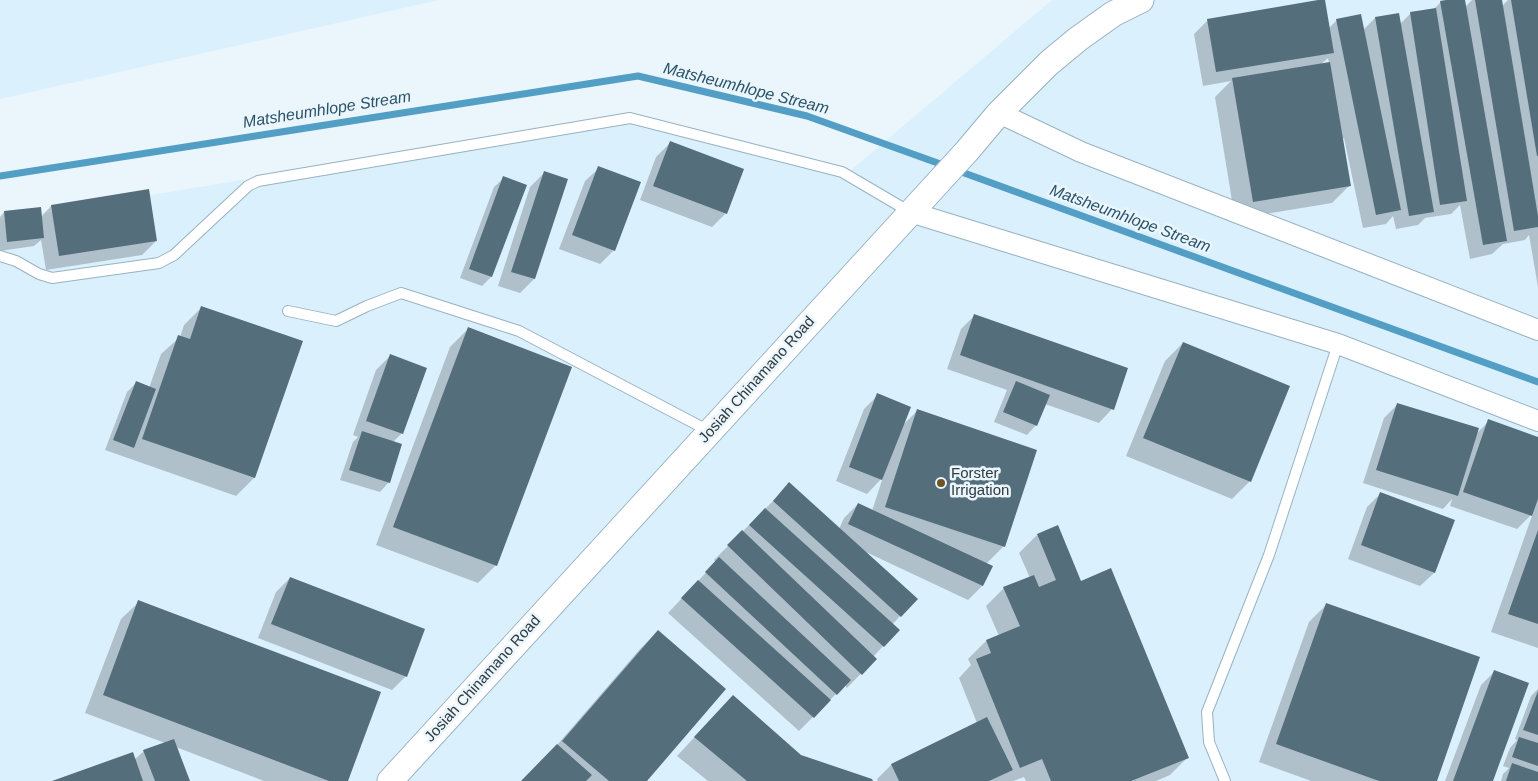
<!DOCTYPE html>
<style>
body{margin:0}
canvas{display:block;background:#eaf5fc}
</style>
<canvas width="1538" height="781"></canvas>
<script>
const context = document.querySelector('canvas').getContext('2d');
context.lineJoin = 'round';
function fillPath(path, color) { context.fillStyle = color; context.fill(path, 'evenodd'); }
const shape = rows => new Path2D(rows.map(r => 'M' + r).join(''));
function strokePath(path, color, width, dash) { context.strokeStyle = color; context.lineWidth = width; context.lineCap = dash ? 'butt' : 'round'; context.setLineDash(dash || []); context.stroke(path); }
function drawText(font, color, halo, rows, align = 'center') {
  context.font = font + ' Arial,sans-serif'; context.lineWidth = 5; context.setLineDash([]); context.textBaseline = 'middle'; context.strokeStyle = halo; context.fillStyle = color; for (const [text, x, y, turn = 0] of rows) {
    context.save(); context.translate(x, y); context.rotate((+turn || 0) * Math.PI / 180); context.textAlign = isNaN(turn) ? turn : align; if (halo) context.strokeText(text, 0, 0); context.fillText(text, 0, 0); context.restore();
  }
}
fillPath(shape([
 [0,0,439,0,0,99],
 [1052,0,1538,0,1538,781,0,781,0,220,630,116,850,171]
]), '#dbf0fd');
fillPath(shape([
 [1453,0,1463,0,1465,7,1472,0,1500,0,1501,7,1508,0,1538,0,1538,287,1529,235,1525,240,1503,244,1492,254,1470,259,1460,205,1451,214,1425,218,1418,225,1396,229,1393,216,1386,224,1363,228,1344,138,1342,139,1350,185,1332,203,1235,219,1215,97,1231,81,1203,86,1194,34,1208,20,1329,28,1337,20,1363,30,1375,18,1400,24,1410,14,1433,10,1441,2],
 [1328,58,1329,63,1320,65],
 [670,143,726,213,712,227,640,200,656,157],
 [599,168,614,250,600,264,559,249,585,181],
 [544,173,566,180,534,279,520,293,498,286,530,187],
 [504,178,525,186,491,277,482,286,460,278,494,187],
 [51,206,156,241,142,255,46,270,41,240,34,246,0,251,0,217,4,212,41,217],
 [202,307,301,342,254,478,236,496,105,450,127,392,136,383,149,388,161,354,180,337,184,325],
 [975,315,1112,409,1099,423,1045,404,1036,425,1027,435,994,422,1007,390,947,369,961,329],
 [468,329,496,565,478,583,376,545,450,347],
 [1183,343,1250,481,1232,499,1126,456,1165,361],
 [390,356,402,433,393,442,389,482,380,492,340,480,353,442,358,437,353,435,376,370],
 [878,395,901,427,917,411,1004,546,986,564,982,586,968,600,866,552,900,616,892,625,898,630,873,657,875,659,847,688,845,685,799,731,668,613,716,562,714,560,790,484,839,529,844,518,858,504,872,511,883,477,867,494,836,481,864,409],
 [1398,404,1476,434,1489,421,1538,438,1538,648,1491,632,1533,513,1517,529,1450,506,1452,499,1443,509,1363,483,1384,418],
 [1381,493,1434,573,1420,586,1348,559,1367,507],
 [1037,535,1080,582,1188,757,1170,775,1156,781,1026,781,1024,777,1013,781,878,781,877,779,891,765,977,723,959,678,971,665,968,659,986,641,999,636,986,606,1004,588,1030,578,1019,553],
 [290,578,406,676,392,690,258,638,276,592],
 [139,602,346,781,264,781,176,747,188,781,55,781,134,760,144,751,165,743,85,713,121,619],
 [1327,604,1435,781,1311,781,1259,762,1309,622],
 [658,631,645,781,522,781,551,752,640,649],
 [1495,671,1491,781,1445,781,1481,685],
 [1538,689,1538,781,1501,781,1503,774,1509,768,1503,766,1510,748,1517,740,1515,739,1531,696],
 [715,715,800,756,872,781,708,781,677,756]
]), '#0003');
strokePath(shape([
 [956,170,1538,382],
 [0,176,638,76,807,116,946,166]
]), '#539ec5', 7);
fillPath(shape([
 [1318,0,1325,0,1334,53,1216,72,1207,19],
 [1446,0,1465,0,1507,241,1483,245,1440,1],
 [1475,0,1502,0,1538,216,1538,227,1514,231],
 [1511,0,1538,0,1538,156,1537,156],
 [1436,8,1467,201,1440,205,1410,12],
 [1399,13,1434,212,1409,216,1375,17],
 [1361,14,1401,210,1376,215,1336,19],
 [1330,62,1351,186,1253,202,1232,78],
 [670,141,744,169,727,214,653,186],
 [598,166,641,182,615,251,572,235],
 [544,171,568,179,535,279,511,272],
 [503,176,527,185,492,277,469,269],
 [149,189,157,241,59,256,51,205],
 [41,207,44,238,7,242,4,211],
 [201,306,303,341,255,478,142,439,178,335,190,339],
 [974,314,1128,368,1114,410,960,355],
 [468,327,572,367,497,566,393,527],
 [1183,342,1290,386,1251,482,1143,438],
 [390,354,427,368,403,434,366,421],
 [136,381,156,389,134,448,113,440],
 [1016,381,1050,395,1037,426,1003,412],
 [877,393,911,407,882,480,849,467],
 [1397,403,1479,428,1458,496,1376,470],
 [917,409,1037,450,1005,547,885,507],
 [1488,419,1538,437,1538,499,1532,516,1463,492],
 [362,431,402,444,390,483,349,470],
 [789,482,918,599,901,617,773,501],
 [1380,492,1455,520,1435,573,1361,545],
 [858,503,993,566,983,586,848,524],
 [765,508,900,630,884,647,749,525],
 [1058,525,1081,581,1111,568,1189,758,1131,781,1051,781,1042,759,1020,768,976,659,991,653,986,640,1020,626,1003,587,1034,575,1039,587,1056,580,1037,534],
 [742,530,877,659,862,675,727,545],
 [1538,530,1538,624,1508,614],
 [719,557,851,680,837,695,705,572],
 [290,577,425,629,407,677,271,624],
 [698,580,831,700,814,718,681,598],
 [138,600,381,692,348,781,329,781,103,695],
 [1326,603,1480,657,1437,781,1379,781,1276,744],
 [658,630,726,689,647,781,609,781,562,741],
 [1494,670,1529,683,1493,781,1453,781],
 [1538,691,1538,735,1523,730],
 [733,695,801,755,872,779,873,781,747,781,694,737],
 [987,717,1013,770,989,781,899,781,891,764],
 [1519,737,1538,743,1538,766,1512,757],
 [174,739,190,781,155,781,143,750],
 [557,744,592,775,586,781,521,781],
 [133,752,143,781,52,781],
 [1512,763,1538,772,1538,781,1506,781]
]), '#556e7c');
const service = shape([
 [0,256,16,261,39,274,52,278,159,263,174,255,248,186,258,181,630,118,842,172,910,212],
 [288,311,336,321,367,306,401,293,519,331,709,431],
 [1225,781,1209,742,1207,712,1269,555,1338,344]
]);
const minor = shape([
 [999,113,1081,152,1538,330],
 [910,212,1338,344,1538,421]
]);
const tertiary = shape([
 [390,781,967,151,999,113,1049,63,1078,39,1113,14,1141,0]
]);
strokePath(service, '#98b2c2', 12);
strokePath(minor, '#98b2c2', 22);
strokePath(tertiary, '#98b2c2', 27);
strokePath(service, '#fff', 10);
strokePath(minor, '#fff', 20);
strokePath(tertiary, '#fff', 25);
for (const [x, y, r, color] of [
 [941,483,5,"#6c5424"]
]) { const dot = new Path2D(); dot.arc(x, y, r, 0, 2 * Math.PI); context.fillStyle = color; context.fill(dot); strokePath(dot, '#eaf5fc', 2); }
drawText('15px', '#2f3a41', '#eaf5fc', [
 ["Josiah Chinamano Road",757,380,-48],
 ["Josiah Chinamano Road",483,679,-48]
]);
drawText('15px', '#2f3a41', '#eaf5fc', [
 ["Forster",951,474],
 ["Irrigation",951,491]
], 'left');
drawText('italic 16px', '#285369', '#eaf5fc', [
 ["Matsheumhlope Stream",746,89,14],
 ["Matsheumhlope Stream",327,110,-9],
 ["Matsheumhlope Stream",1130,219,20]
]);
</script>
